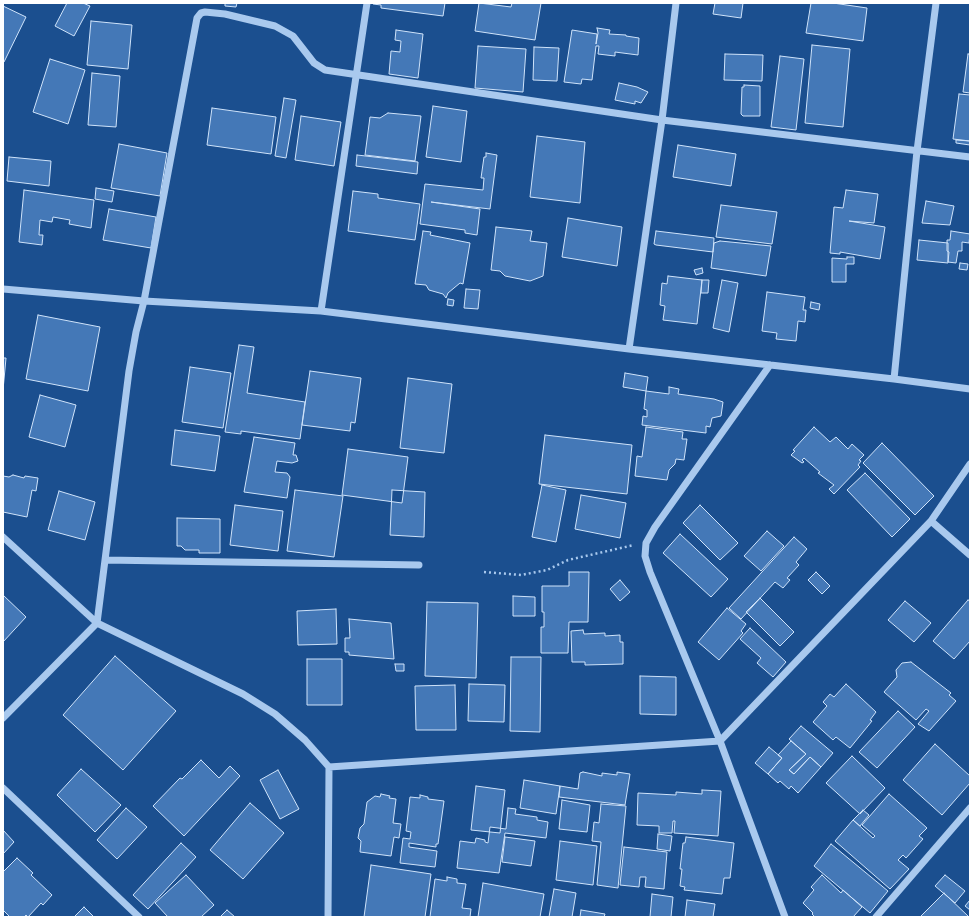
<!DOCTYPE html>
<style>
body{margin:0}
#map{position:relative;width:973px;height:920px;overflow:hidden;background:#1b4f8f;font-family:Barlow,sans-serif}
canvas{display:block}
.frame{position:absolute;inset:0;border:4px solid #fff;pointer-events:none}
</style>
<div id="map">
<canvas width="973" height="920"></canvas>
<div class="frame"></div>
</div>
<script>
const context = document.querySelector('canvas').getContext('2d');
context.lineJoin = 'round';
function fillPath(path, color) { context.fillStyle = color; context.fill(path, 'evenodd'); }
const shape = rows => new Path2D(rows.map(r => 'M' + r).join(''));
function strokePath(path, color, width, dash) { context.strokeStyle = color; context.lineWidth = width; context.lineCap = dash ? 'butt' : 'round'; context.setLineDash(dash || []); context.stroke(path); }
const building = shape([
 [67,3,83,3,90,6,74,36,55,26,67,3],
 [225,3,237,3,236,7,225,6,225,3],
 [373,3,445,3,443,16,381,8,381,5,373,4,373,3],
 [479,3,511,7,512,3,541,3,535,40,475,31,479,3],
 [715,3,743,3,741,18,713,14,715,3],
 [811,3,833,3,867,8,863,41,806,33,811,3],
 [3,6,26,17,4,62,3,62,3,6],
 [91,21,132,25,128,69,87,65,91,21],
 [597,28,610,30,609,34,626,35,626,36,639,38,638,55,615,52,615,56,598,54,599,46,596,46,592,80,582,79,581,84,564,82,572,30,597,34,596,44,598,33,597,28],
 [396,30,423,34,418,78,389,74,391,51,400,52,401,41,395,40,396,30],
 [812,45,850,49,843,127,805,123,812,45],
 [478,46,526,49,523,92,475,88,478,46],
 [534,47,559,48,557,81,533,80,534,47],
 [725,54,763,55,762,81,724,80,725,54],
 [968,54,970,54,970,93,963,92,968,54],
 [780,56,804,59,796,130,771,127,780,56],
 [50,59,85,70,68,124,33,112,50,59],
 [92,73,120,76,116,127,88,125,92,73],
 [619,83,637,87,648,92,641,103,635,101,635,104,615,100,619,83],
 [744,85,760,86,760,116,743,116,741,114,742,87,744,87,744,85],
 [959,94,970,95,970,141,953,139,959,94],
 [284,98,296,100,286,158,275,156,284,98],
 [433,106,467,111,461,162,426,157,433,106],
 [212,108,276,117,271,154,207,145,212,108],
 [388,113,421,116,415,161,365,155,370,117,380,118,388,113],
 [301,116,341,122,334,166,295,160,301,116],
 [537,136,585,142,580,203,530,197,537,136],
 [956,140,970,141,970,145,956,143,956,140],
 [119,144,167,153,160,196,111,188,119,144],
 [678,145,736,154,731,186,673,177,678,145],
 [486,153,497,155,490,209,431,202,480,209,477,235,465,233,465,230,420,224,425,184,483,190,484,178,481,178,484,157,486,157,486,153],
 [357,155,418,162,417,174,356,166,357,155],
 [9,157,51,161,49,186,7,181,9,157],
 [96,188,114,191,112,202,95,199,96,188],
 [24,190,94,200,91,228,69,224,70,220,53,217,52,222,40,220,39,235,43,235,42,245,19,242,24,190],
 [846,190,878,194,874,223,849,221,885,227,880,259,840,252,840,254,830,253,834,207,843,208,846,190],
 [353,191,378,194,378,198,420,204,415,240,348,231,353,191],
 [926,201,954,206,950,225,922,223,926,201],
 [721,205,777,212,772,244,716,237,721,205],
 [109,209,156,217,151,248,103,240,109,209],
 [568,218,622,227,617,266,562,257,568,218],
 [496,227,532,231,530,241,547,243,543,276,530,281,505,276,500,271,491,270,496,227],
 [423,231,431,232,430,235,470,243,463,284,460,283,448,293,446,298,443,294,429,290,426,285,415,284,423,231],
 [656,231,714,238,713,252,656,245,654,244,656,231],
 [951,231,970,234,969,243,962,242,962,251,958,251,956,263,948,262,949,252,947,251,947,240,950,240,951,231],
 [919,240,948,243,948,263,917,260,919,240],
 [720,241,771,246,766,276,711,268,714,243,720,241],
 [847,257,854,257,854,264,846,264,846,282,832,282,832,258,847,259,847,257],
 [960,263,968,264,967,270,959,269,960,263],
 [702,268,703,273,696,275,694,270,702,268],
 [668,276,702,280,697,324,663,320,665,306,660,305,662,283,667,284,668,276],
 [702,280,709,280,708,293,701,293,702,280],
 [722,280,738,283,729,332,713,328,722,280],
 [466,289,480,290,478,309,464,308,466,289],
 [767,292,805,297,803,310,806,310,805,322,798,321,796,341,776,339,777,333,762,331,767,292],
 [448,299,454,300,453,306,447,305,448,299],
 [811,302,820,304,819,310,810,308,811,302],
 [38,315,100,327,88,391,26,379,38,315],
 [239,345,254,347,247,393,305,402,300,439,241,431,241,434,225,432,239,345],
 [3,358,6,358,3,390,3,358],
 [190,367,231,373,223,428,182,422,190,367],
 [310,371,361,378,355,423,351,422,350,431,302,425,310,371],
 [625,373,648,377,646,391,623,387,625,373],
 [408,378,452,384,444,453,400,448,408,378],
 [669,387,679,389,678,394,714,399,723,402,721,416,712,418,710,427,706,426,706,433,642,425,643,416,647,417,647,410,644,409,646,391,669,394,669,387],
 [40,395,76,405,65,447,29,437,40,395],
 [646,427,683,432,682,439,687,439,684,460,676,459,675,464,669,470,667,480,635,476,637,456,642,457,646,427],
 [814,427,830,442,836,437,848,449,852,444,864,455,859,460,861,461,858,465,860,467,834,494,829,489,834,485,818,473,820,472,804,458,802,460,804,462,802,463,791,455,795,451,793,450,814,427],
 [175,430,220,436,215,471,171,465,175,430],
 [545,435,632,445,627,494,539,484,545,435],
 [254,437,295,443,293,455,296,455,298,461,292,463,277,461,275,472,287,473,290,477,287,498,244,492,254,437],
 [882,443,934,496,915,515,863,463,882,443],
 [348,449,408,457,402,503,342,495,348,449],
 [865,473,910,519,892,537,847,490,865,473],
 [13,475,24,478,25,476,38,478,36,491,32,490,27,517,3,512,3,476,9,477,13,475],
 [542,485,566,490,556,542,532,537,542,485],
 [295,490,343,496,334,557,287,551,295,490],
 [392,490,425,492,424,537,390,535,392,490],
 [59,491,95,502,85,540,48,530,59,491],
 [581,495,626,503,620,538,575,529,581,495],
 [235,505,283,511,278,551,230,545,235,505],
 [700,505,738,543,720,560,683,523,700,505],
 [177,518,220,519,220,553,199,553,199,550,185,550,181,546,177,546,177,518],
 [767,531,784,546,761,571,744,556,767,531],
 [680,534,728,579,711,597,663,553,680,534],
 [794,537,807,549,796,562,799,565,787,578,790,580,783,588,775,582,741,619,729,608,794,537],
 [569,572,589,572,588,622,569,622,568,653,541,653,541,627,544,627,544,612,542,612,542,586,569,586,569,572],
 [816,572,830,586,822,594,808,580,816,572],
 [620,580,630,592,620,601,610,589,620,580],
 [3,595,26,617,3,642,3,595],
 [513,596,535,597,535,616,513,616,513,596],
 [760,598,794,632,780,646,746,612,760,598],
 [968,600,970,601,970,641,954,659,933,641,968,600],
 [905,601,931,623,914,642,888,620,905,601],
 [427,602,478,603,476,678,425,676,427,602],
 [727,608,746,624,741,631,743,633,719,660,698,642,727,608],
 [336,609,337,644,298,645,297,611,336,609],
 [349,619,391,623,394,659,349,655,349,652,345,652,345,638,350,638,349,619],
 [750,628,786,662,773,677,757,663,761,658,740,639,750,628],
 [583,630,584,634,605,633,605,636,620,635,620,642,623,642,623,664,585,665,585,662,572,662,571,631,583,630],
 [115,656,176,711,123,770,63,715,115,656],
 [511,657,541,657,540,732,510,731,511,657],
 [307,659,342,659,342,705,307,705,307,659],
 [911,662,951,693,949,695,956,701,929,731,918,724,929,711,926,709,916,720,884,692,897,677,896,670,902,663,911,662],
 [395,664,404,664,404,671,396,671,395,664],
 [640,676,676,677,676,715,640,714,640,676],
 [469,684,505,685,504,722,468,721,469,684],
 [846,684,876,712,870,720,872,721,850,748,836,737,833,740,813,722,827,706,823,702,830,694,834,697,846,684],
 [455,685,456,730,416,730,415,686,455,685],
 [898,711,915,727,877,768,859,752,898,711],
 [801,726,833,753,821,767,810,757,794,774,789,770,806,754,789,739,801,726],
 [791,741,806,754,789,770,794,774,810,757,821,767,798,793,791,786,789,789,780,781,778,783,768,774,782,758,778,755,791,741],
 [935,744,970,776,970,783,942,815,903,780,935,744],
 [769,747,782,758,768,774,755,763,769,747],
 [852,756,885,788,860,814,826,783,852,756],
 [201,760,219,778,230,766,240,776,184,836,153,806,180,778,182,779,201,760],
 [81,769,121,805,95,832,57,795,81,769],
 [278,770,299,809,280,819,260,780,278,770],
 [583,772,602,776,602,773,617,775,617,772,630,774,625,805,559,797,560,786,578,789,580,773,583,772],
 [524,780,560,786,556,814,520,808,524,780],
 [476,786,505,790,500,833,471,830,476,786],
 [702,790,721,791,718,836,674,833,675,821,673,821,672,833,659,833,659,826,637,825,638,793,676,795,676,792,702,794,702,790],
 [381,794,390,796,389,798,396,799,393,823,401,824,399,838,394,837,391,856,360,852,361,841,358,838,360,828,364,824,367,802,375,796,380,797,381,794],
 [889,794,927,828,919,836,923,839,906,858,903,855,898,860,909,869,890,889,835,841,853,820,873,838,875,836,862,825,889,794],
 [420,795,428,797,428,799,444,801,438,844,436,844,436,847,409,843,409,847,437,851,435,867,400,863,403,838,410,839,411,832,406,831,410,797,420,798,420,795],
 [562,800,590,805,587,832,559,829,562,800],
 [250,803,284,833,243,879,210,850,250,803],
 [601,804,626,806,618,888,597,885,601,842,592,841,594,822,599,823,601,804],
 [126,808,147,827,117,859,97,840,126,808],
 [508,808,516,809,515,814,537,817,537,820,548,822,546,838,505,833,499,873,457,868,460,841,475,843,476,838,485,840,485,842,488,843,490,827,506,829,508,808],
 [863,810,869,815,860,826,853,820,863,810],
 [3,830,14,842,3,854,3,830],
 [658,834,672,836,670,851,657,849,658,834],
 [505,837,535,841,531,866,502,862,505,837],
 [686,837,734,843,730,878,724,878,722,894,684,890,685,887,680,886,682,869,680,869,683,843,685,843,686,837],
 [560,841,597,846,593,885,556,880,560,841],
 [181,843,196,857,148,909,133,895,181,843],
 [831,844,888,891,870,913,814,866,831,844],
 [624,847,667,852,664,889,645,887,646,877,640,877,639,887,620,885,624,847],
 [17,858,33,873,31,875,52,895,43,905,41,903,28,917,26,915,24,917,10,917,3,910,3,872,17,858],
 [371,865,431,874,425,917,364,917,371,865],
 [186,875,214,905,201,917,168,917,155,903,186,875],
 [822,875,841,893,843,890,862,907,853,917,815,917,812,914,813,913,803,903,814,890,811,887,822,875],
 [945,875,965,891,955,903,935,886,945,875],
 [447,877,457,879,457,883,466,884,462,908,471,909,470,917,430,917,435,879,447,881,447,877],
 [483,883,544,894,540,917,478,917,483,883],
 [554,889,576,893,572,917,549,917,554,889],
 [944,893,969,917,920,917,944,893],
 [652,894,673,897,671,917,650,917,652,894],
 [687,900,715,904,713,917,685,917,687,900],
 [970,900,970,910,965,906,970,900],
 [84,907,94,917,74,917,84,907],
 [227,910,235,917,220,917,227,910],
 [581,910,605,914,604,917,580,917,581,910]
]);
fillPath(building, '#4478b7');
strokePath(building, '#cfe3fa', 1);
strokePath(shape([
 [484,572,521,575,547,570,568,560,634,545]
]), '#a9c9ee', 2.5, [2, 3]);
strokePath(shape([
 [3,289,144,301,197,18,201,13,205,12,225,14,275,26,293,36,314,63,325,70,662,120,970,157],
 [321,311,367,3],
 [629,349,662,120,676,3],
 [770,365,655,527,646,543,645,556,650,572,720,741,785,917],
 [894,379,917,151,936,3],
 [931,521,970,555],
 [3,537,97,623,243,694,275,714,305,740,329,767],
 [105,560,419,565],
 [3,718,97,623,129,371,136,332,144,301,321,311,629,349,894,379,970,389],
 [3,788,139,917],
 [328,917,329,767,720,741,931,521,970,464],
 [876,917,970,808]
]), '#a9c9ee', 7);
</script>
